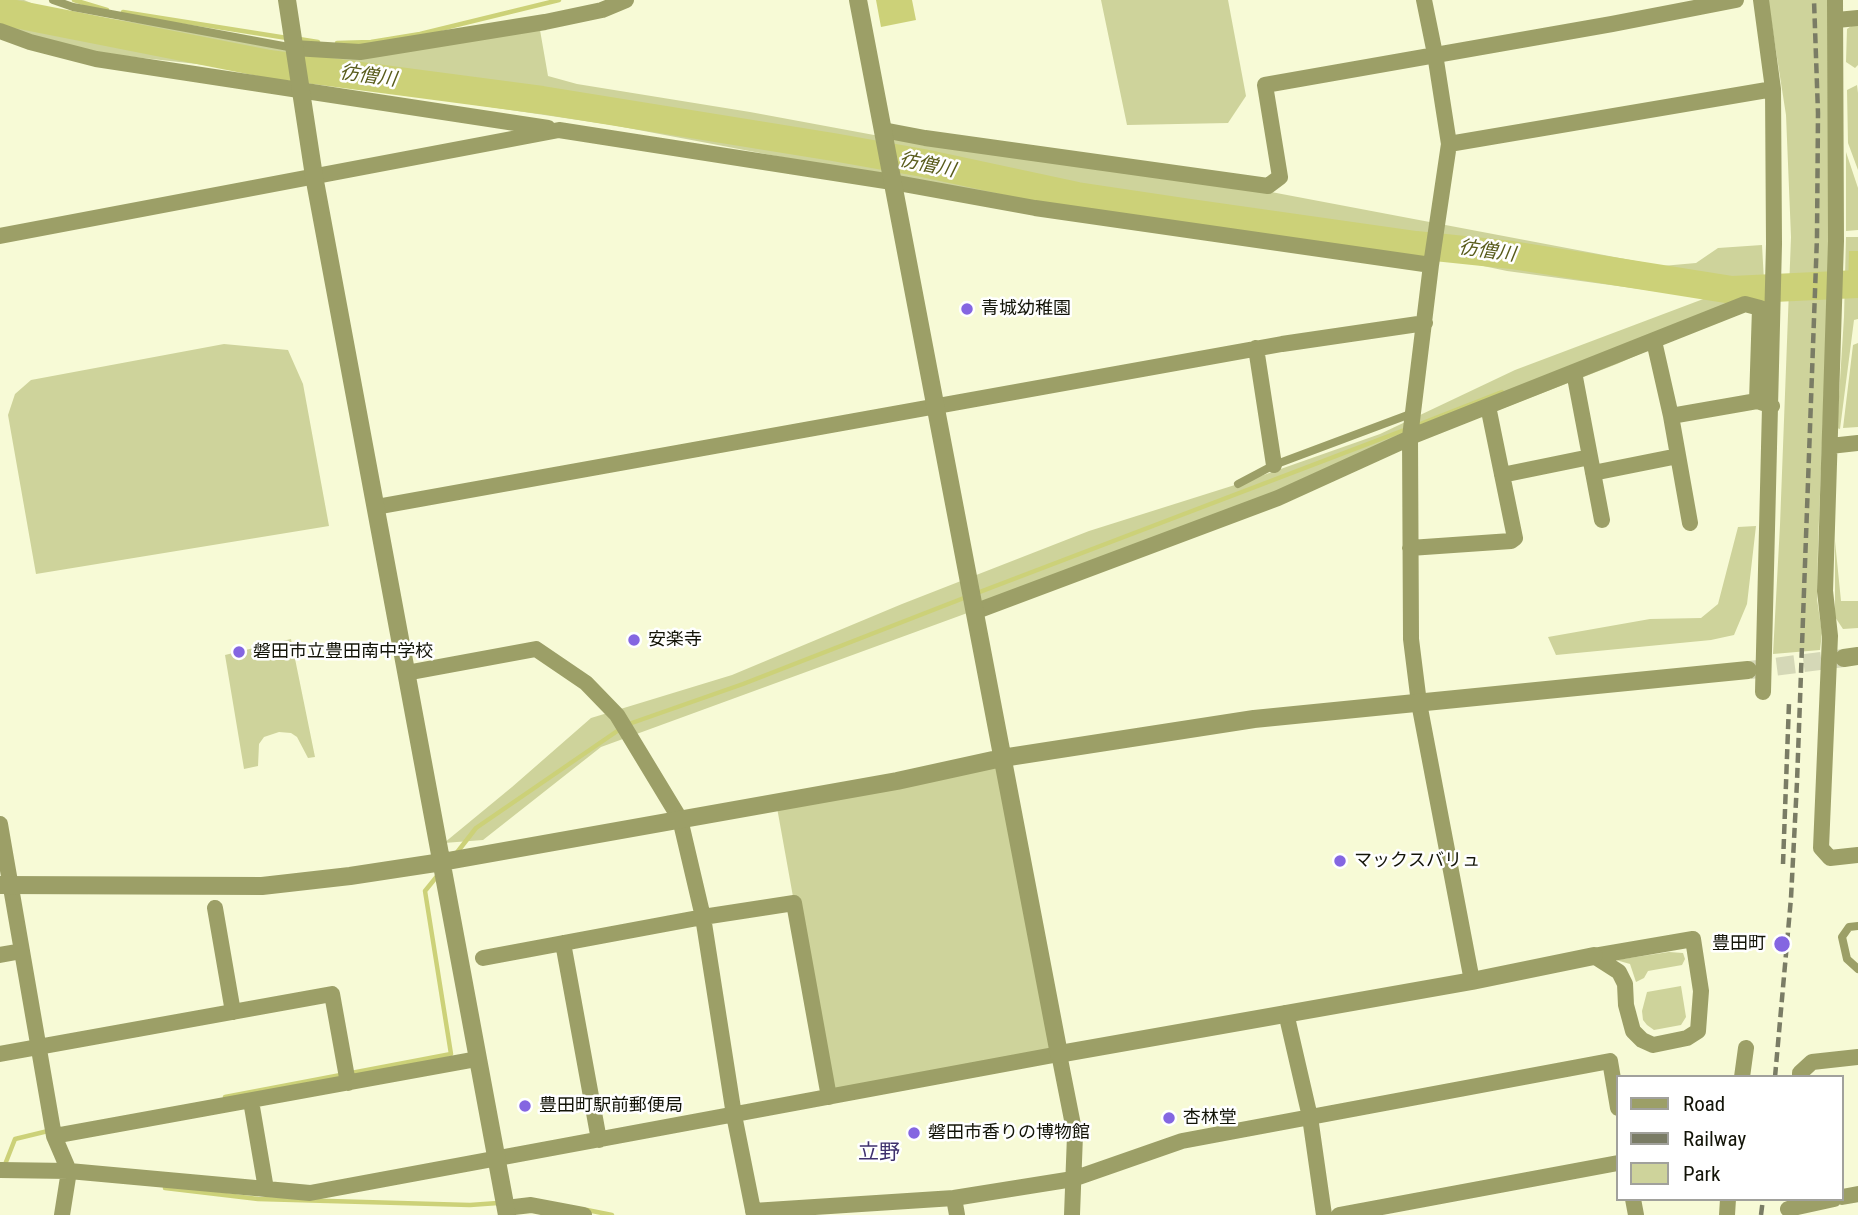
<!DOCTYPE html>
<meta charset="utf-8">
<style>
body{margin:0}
#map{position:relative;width:1858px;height:1215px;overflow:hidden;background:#f7fad6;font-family:"Roboto Condensed",sans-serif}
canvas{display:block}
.legend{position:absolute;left:1616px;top:1075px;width:228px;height:126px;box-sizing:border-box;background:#fff;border:2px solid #a1a19c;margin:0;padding:9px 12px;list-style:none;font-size:21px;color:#131408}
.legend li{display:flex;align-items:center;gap:14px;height:35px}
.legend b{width:35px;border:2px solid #a1a19c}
</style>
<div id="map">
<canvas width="1858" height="1215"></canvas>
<ul class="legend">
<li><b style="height:9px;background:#9c9f67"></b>Road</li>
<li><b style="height:9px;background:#7a7c65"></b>Railway</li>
<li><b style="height:19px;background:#ced39b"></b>Park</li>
</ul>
</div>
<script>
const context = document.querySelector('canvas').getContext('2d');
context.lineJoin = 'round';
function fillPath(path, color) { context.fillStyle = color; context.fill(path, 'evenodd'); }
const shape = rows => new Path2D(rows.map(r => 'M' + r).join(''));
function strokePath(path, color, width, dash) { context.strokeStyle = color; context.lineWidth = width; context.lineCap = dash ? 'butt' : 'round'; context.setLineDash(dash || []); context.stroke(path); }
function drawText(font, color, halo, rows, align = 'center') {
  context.font = font + ' "Roboto Condensed","Noto Sans JP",sans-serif'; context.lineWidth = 5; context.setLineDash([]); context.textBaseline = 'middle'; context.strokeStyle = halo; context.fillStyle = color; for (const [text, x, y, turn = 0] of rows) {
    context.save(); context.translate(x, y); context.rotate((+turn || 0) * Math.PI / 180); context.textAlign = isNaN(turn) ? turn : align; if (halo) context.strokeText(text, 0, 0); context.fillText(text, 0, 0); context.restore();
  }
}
fillPath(shape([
 [0,0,24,0,48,10,210,33,294,48,360,52,540,30,548,76,577,84,750,112,928,145,1155,170,1662,266,1696,263,1718,248,1762,245,1765,299,1617,364,1115,559,601,747,483,840,444,843,512,787,591,718,732,675,902,604,1089,531,1238,484,1380,434,1515,370,1706,298,1507,271,1426,254,1365,255,1104,218,612,125,206,65,116,55,80,54,0,29],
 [1101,0,1228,0,1246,96,1228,123,1127,125],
 [1768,0,1829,0,1836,85,1818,545,1817,599,1822,633,1820,650,1773,654,1780,525,1791,237,1786,115],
 [1858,21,1858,65,1855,68,1846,62,1847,29],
 [1857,85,1858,93,1858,170,1848,143,1847,90],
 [1846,152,1858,188,1858,230,1846,231],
 [1846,237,1858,237,1858,319,1854,320,1840,429,1837,428,1844,317],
 [1858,343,1858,427,1843,428,1853,345],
 [224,344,288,350,303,384,329,526,36,574,8,415,15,394,31,380],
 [1756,526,1747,604,1734,635,1711,640,1556,655,1548,637,1650,619,1701,618,1718,604,1738,527],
 [1835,541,1841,601,1858,601,1858,628,1843,629,1835,617],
 [291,639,315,757,308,758,297,737,291,733,279,732,264,737,259,744,258,766,244,769,225,655],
 [1002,758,1059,1054,829,1097,776,802],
 [1669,952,1683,953,1685,959,1682,965,1648,971,1644,978,1636,982,1630,964,1616,960],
 [1681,986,1686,1017,1681,1025,1654,1030,1647,1025,1643,1020,1642,1011,1647,992]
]), '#ced39b');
fillPath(shape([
 [876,0,912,0,916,20,881,27],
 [1849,251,1858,251,1858,292,1848,292]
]), '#ccd178');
strokePath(shape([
 [74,0,107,10],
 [123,12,287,38],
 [0,25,11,12],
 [299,39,318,42],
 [337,43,371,42,420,34,559,0],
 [1741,298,1755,291],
 [1415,426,1502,392],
 [977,593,1407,429],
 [455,855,476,828,626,725,743,684,969,596],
 [225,1097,451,1054,425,891,438,875],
 [4,1167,15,1139,48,1131],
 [165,1188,258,1199,470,1205,498,1203],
 [587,1210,612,1215]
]), '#ccd178', 4.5);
strokePath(shape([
 [0,11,269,64,542,100,833,147,923,163,1077,196,1184,212,1416,245,1512,255,1732,290,1858,284]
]), '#ccd178', 28);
strokePath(shape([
 [1750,670,1844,658]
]), '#d5d8b7', 18, [18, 9]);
strokePath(shape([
 [53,0,73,7,294,48],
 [1238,484,1274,465,1413,413],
 [1858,926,1849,927,1842,937,1847,959,1858,969]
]), '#9c9f67', 8);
strokePath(shape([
 [1424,0,1435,54,1449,144,1431,265,1410,437,1411,639,1419,703,1472,981],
 [1761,0,1773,89,1774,244,1763,692],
 [1835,0,1836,241,1825,591,1830,636,1821,848,1830,858,1858,855],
 [1837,20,1858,18],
 [0,31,30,42,96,59,548,128],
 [294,48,360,52,545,22,602,10,626,0],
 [883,130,925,138,1268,186,1280,177,1265,85,1612,24,1736,0],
 [1449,144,1773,89],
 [0,236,559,130,892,182,1035,208,1431,265],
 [1654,341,1671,416,1690,523],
 [1256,348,1274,465],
 [1574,372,1602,520],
 [1671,416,1757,401],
 [1410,437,1745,304,1760,308,1757,401,1772,406],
 [1830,446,1858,443],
 [1593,473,1678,456],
 [1502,475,1590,457],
 [376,507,1282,344,1425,323],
 [1410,548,1511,541,1515,538,1488,406],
 [974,612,1278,498,1410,438],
 [406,673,536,649,586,683,617,715,680,819,703,917,734,1115,754,1215],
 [0,824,54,1136,69,1171,62,1215],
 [215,908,233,1012],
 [1693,939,1701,991,1698,1031,1687,1038,1653,1045,1642,1040,1633,1031,1626,1005,1625,984,1619,972,1594,956,1693,939],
 [563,943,599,1140],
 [0,955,22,951],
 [483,958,703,917,794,903,829,1097],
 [1286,1013,1310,1117,1324,1215],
 [0,1054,332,994,348,1083],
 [1742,1077,1746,1048],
 [1800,1077,1800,1073,1812,1062,1858,1057],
 [251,1101,266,1189],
 [54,1136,477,1059],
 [0,1170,69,1171,310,1193,1059,1054,1075,1135,1072,1215],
 [1842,1197,1858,1194],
 [954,1198,1073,1179,1182,1141,1610,1061,1618,1108],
 [1633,1199,1636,1215],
 [506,1208,531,1205,584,1215],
 [1788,1209,1834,1199],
 [753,1211,954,1198,957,1215],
 [1339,1215,1618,1163],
 [1727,1215,1728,1199]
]), '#9c9f67', 16);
strokePath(shape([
 [287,0,314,176,507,1215],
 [858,0,1059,1054,1472,981,1594,956],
 [1844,658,1858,656],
 [0,885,262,886,350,876,442,862,897,781,1002,758,1254,719,1748,670]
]), '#9c9f67', 18);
strokePath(shape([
 [1783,864,1789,703],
 [1775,1077,1791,898,1797,782,1817,237,1818,113,1814,0],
 [1761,1215,1763,1199]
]), '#7a7c65', 4.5, [10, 5]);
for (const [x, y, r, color] of [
 [967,309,7,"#8466e1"],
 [634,640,7,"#8466e1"],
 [239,652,7,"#8466e1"],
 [1340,861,7,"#8466e1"],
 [1782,944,9,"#8466e1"],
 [525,1106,7,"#8466e1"],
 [1169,1118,7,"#8466e1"],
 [914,1133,7,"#8466e1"]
]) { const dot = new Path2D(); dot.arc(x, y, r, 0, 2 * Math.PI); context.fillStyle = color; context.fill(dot); strokePath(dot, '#fff', 2.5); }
drawText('18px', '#131408', '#fff', [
 ["青城幼稚園",981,309],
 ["安楽寺",648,640],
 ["磐田市立豊田南中学校",253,652],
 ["マックスバリュ",1354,861],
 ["豊田町",1766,944,"right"],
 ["豊田町駅前郵便局",539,1106],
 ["杏林堂",1183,1118],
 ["磐田市香りの博物館",928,1133]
], 'left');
drawText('italic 19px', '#595c1c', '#fff', [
 ["彷僧川",368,77,8],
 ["彷僧川",927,166,12],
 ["彷僧川",1487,252,8]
]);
drawText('21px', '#3f316d', '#fff', [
 ["立野",879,1154]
]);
</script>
